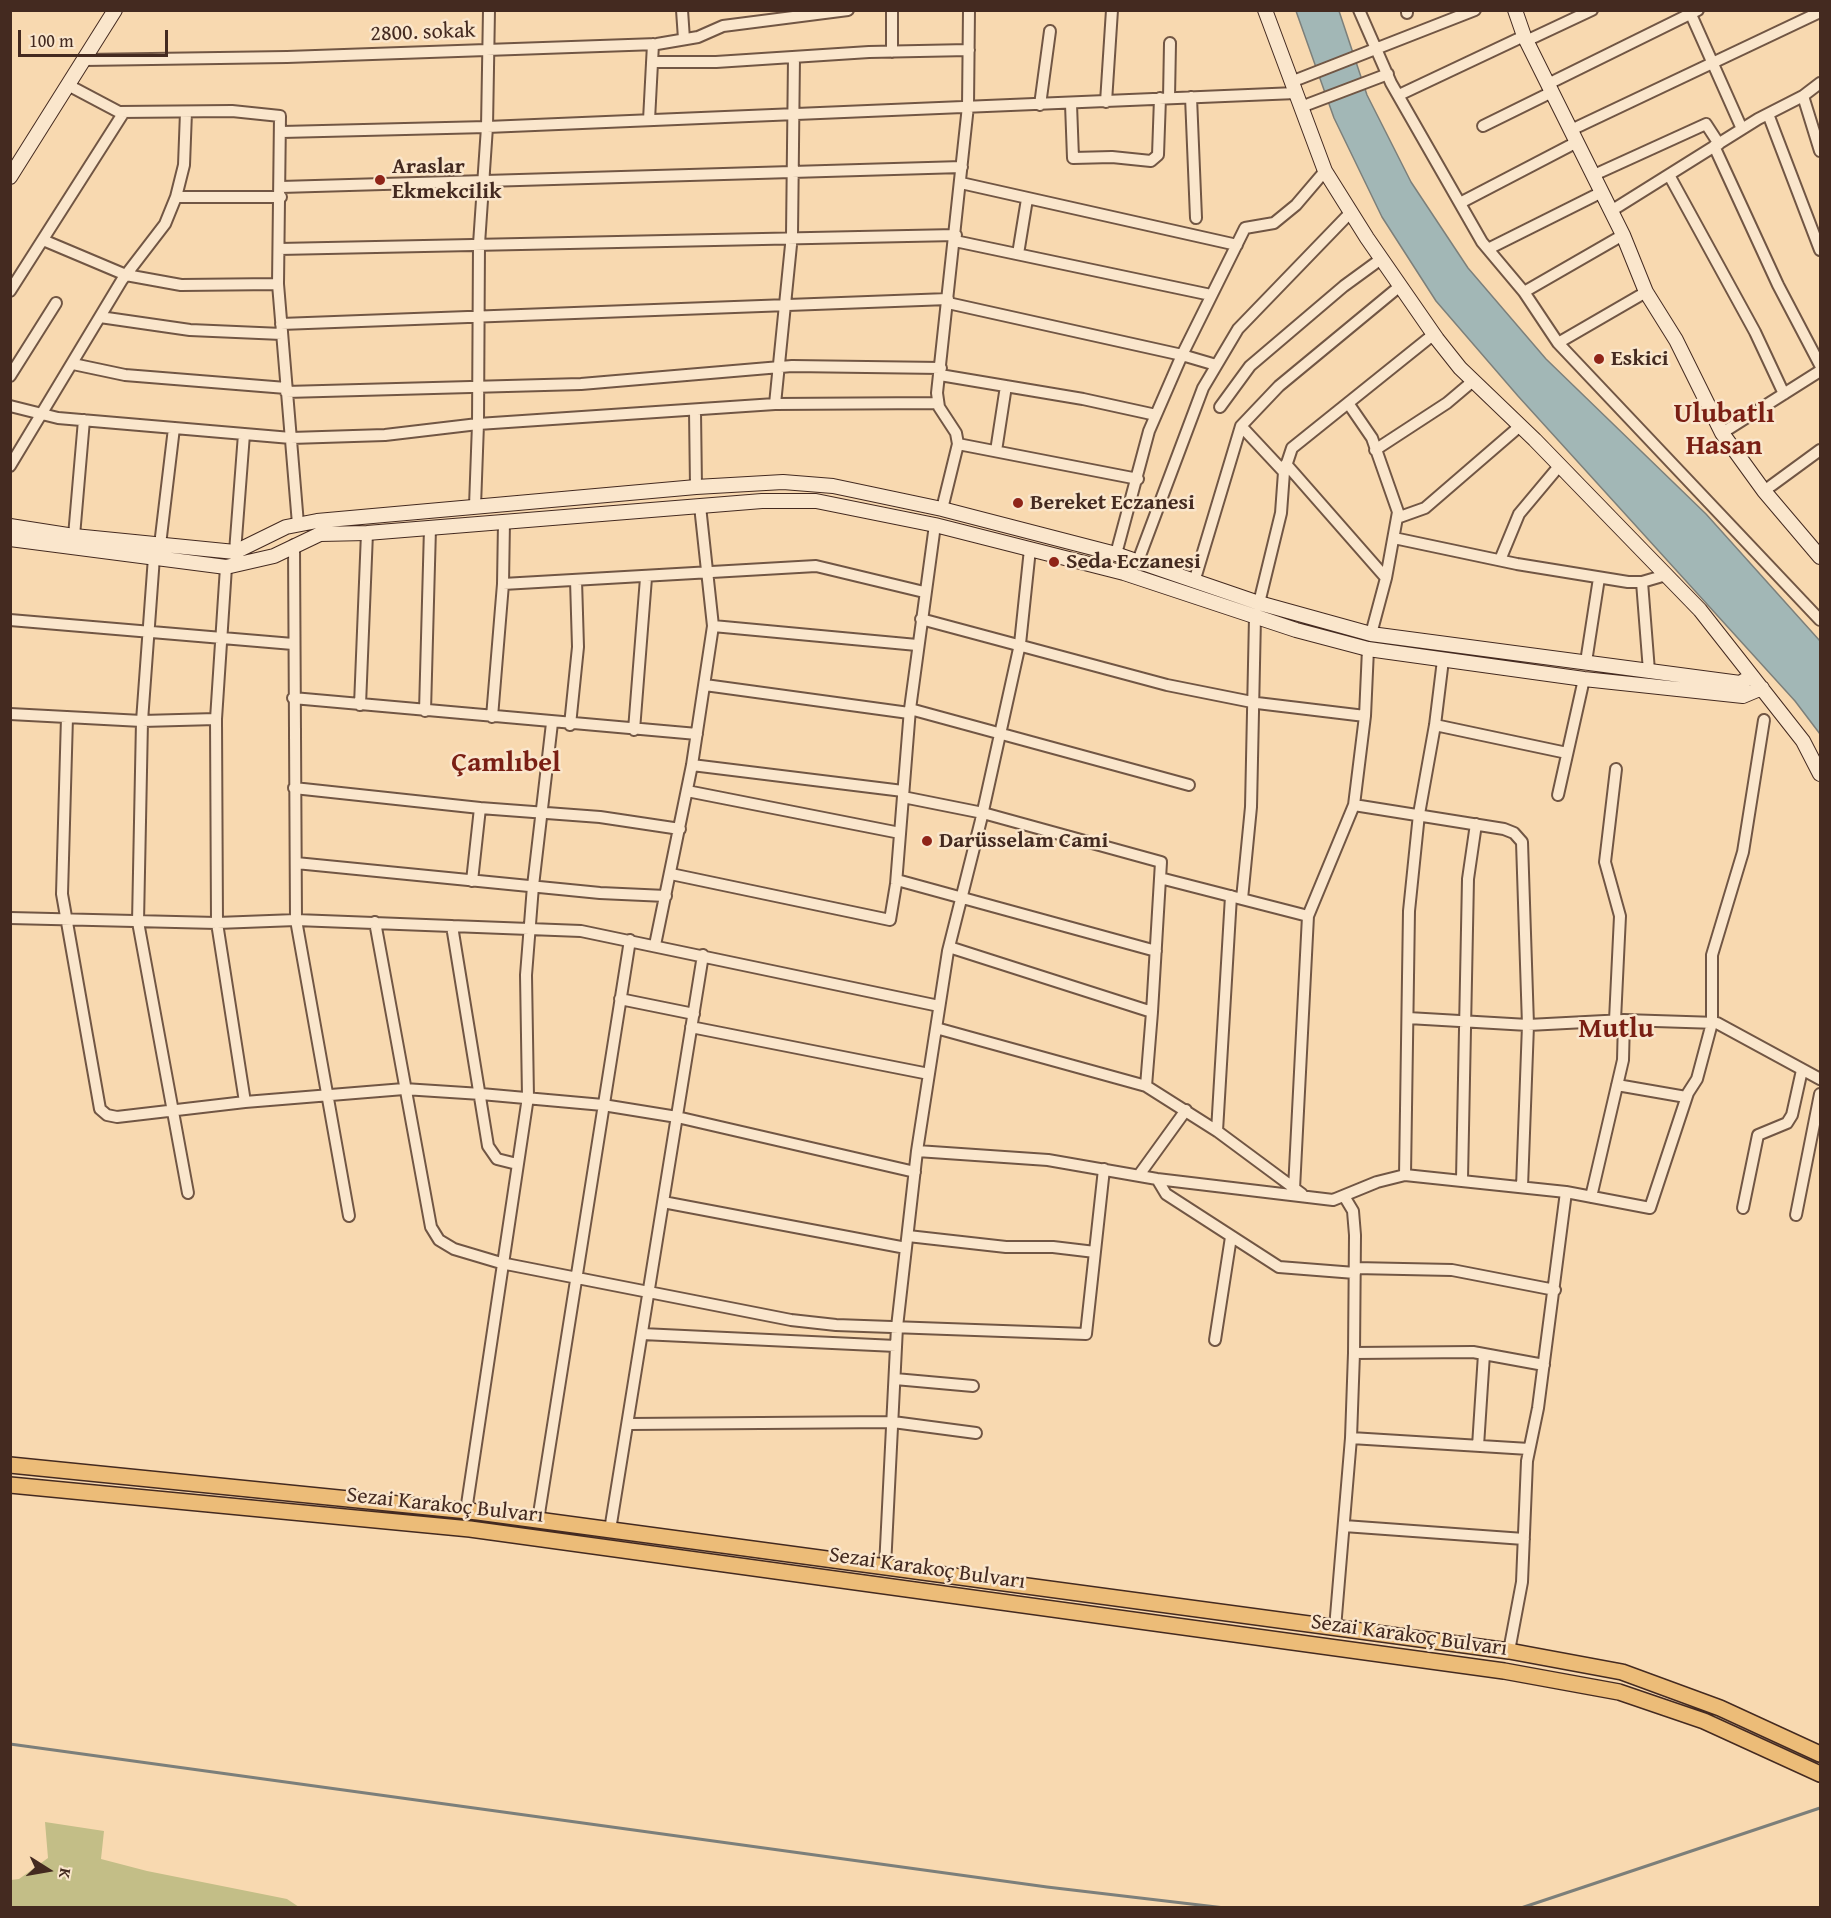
<!DOCTYPE html>
<meta charset="utf-8">
<style>
body{margin:0}
#map{position:relative;width:1831px;height:1918px;overflow:hidden;background:#f8d9b0;font-family:"Gentium Book Plus",serif}
canvas{display:block}
.frame{position:absolute;inset:0;border:12px solid #442a20;pointer-events:none}
.north{position:absolute;left:18px;top:1840px;width:60px;height:60px;-webkit-text-stroke:4px #fae6cc;paint-order:stroke;rotate:101deg;font-size:16px;font-weight:700;line-height:24px;text-align:center;color:#442a20}
.north::after{content:'';display:block;margin:auto;width:21px;height:27px;background:#442a20;clip-path:polygon(50% 0,100% 100%,50% 72%,0 100%)}
.scale{position:absolute;left:18px;top:30px;width:150px;height:27px;box-sizing:border-box;border:3px solid #442a20;border-top:0;padding-left:8px;font-size:18px;line-height:21px;white-space:nowrap;color:#442a20;-webkit-text-stroke:4px #fae6cc;paint-order:stroke}
</style>
<div id="map">
<canvas width="1831" height="1918"></canvas>
<div class="frame"></div>
<div class="north">K</div>
<div class="scale">100 m</div>
</div>
<script>
const context = document.querySelector('canvas').getContext('2d');
context.lineJoin = 'round';
function fillPath(path, color) { context.fillStyle = color; context.fill(path, 'evenodd'); }
const shape = rows => new Path2D(rows.map(r => 'M' + r).join(''));
function strokePath(path, color, width, dash) { context.strokeStyle = color; context.lineWidth = width; context.lineCap = dash ? 'butt' : 'round'; context.setLineDash(dash || []); context.stroke(path); }
function drawText(font, color, halo, rows, align = 'center') {
  context.font = font + ' "Gentium Book Plus",serif'; context.lineWidth = 5; context.setLineDash([]); context.textBaseline = 'middle'; context.strokeStyle = halo; context.fillStyle = color; for (const [text, x, y, turn = 0] of rows) {
    context.save(); context.translate(x, y); context.rotate((+turn || 0) * Math.PI / 180); context.textAlign = isNaN(turn) ? turn : align; if (halo) context.strokeText(text, 0, 0); context.fillText(text, 0, 0); context.restore();
  }
}
fillPath(shape([
 [45,1822,104,1831,101,1859,147,1871,287,1899,299,1907,11,1907,11,1880,19,1879,48,1858]
]), '#c3be87');
const water = shape([
 [1296,11,1339,11,1367,95,1411,182,1468,268,1546,359,1706,514,1820,641,1820,734,1795,701,1518,396,1436,301,1382,217,1334,118,1296,11]
]);
fillPath(water, '#a2b7b6');
strokePath(water, '#7c7f7a', 1.5);
strokePath(shape([
 [10,1744,1047,1887,1225,1908],
 [1521,1908,1820,1808]
]), '#7c7f7a', 3);
const street = shape([
 [682,10,684,39],
 [1359,10,1391,83,1482,242,1524,292,1558,343,1820,620],
 [1407,10,1407,13],
 [1689,10,1742,129],
 [1526,41,1592,10],
 [892,52,892,10],
 [84,60,287,57,657,44,698,37,723,26,848,10],
 [652,62,716,62,869,52,969,50],
 [1291,82,1475,10],
 [1548,84,1698,10],
 [68,85,119,112,232,111,280,116,278,284,298,524],
 [1399,95,1524,36],
 [1803,96,1820,151],
 [1191,97,1196,218],
 [1169,98,1170,43],
 [1106,102,1112,10],
 [1071,104,1073,158,1112,157,1151,161,1158,155,1160,98],
 [1040,105,1050,31],
 [1301,107,1388,74],
 [1768,114,1820,250],
 [649,120,653,44],
 [1483,126,1552,92],
 [1571,130,1820,12],
 [282,132,487,127,1296,93],
 [1714,146,1778,285,1820,365],
 [1594,175,1706,124,1719,144],
 [1669,175,1755,332,1784,394],
 [961,183,1237,245],
 [281,187,962,167],
 [176,197,281,197],
 [1460,203,1577,142],
 [1611,211,1758,119,1803,96,1820,83],
 [43,240,126,275,181,285,278,284],
 [955,241,1211,295],
 [279,249,956,235],
 [1488,249,1602,192],
 [1018,254,1027,199],
 [10,291,124,112],
 [1524,292,1623,235],
 [948,303,1182,355,1216,365],
 [100,317,190,330,282,334],
 [281,324,948,299],
 [1558,343,1646,292],
 [73,364,125,375,286,388],
 [940,375,1083,399,1156,415],
 [10,376,56,303],
 [286,392,581,384,792,366,941,368],
 [1348,403,1372,438,1398,512,1386,578,1371,634],
 [775,404,792,235,794,57],
 [10,406,58,418,291,438,385,435,478,424,775,404,938,403],
 [1220,407,1250,366,1344,286,1381,259],
 [695,411,696,487],
 [1241,426,1284,472],
 [1722,433,1820,371],
 [958,444,1138,479],
 [1375,450,1447,403,1473,381],
 [996,451,1006,386],
 [1286,464,1386,578],
 [10,466,122,280,165,224,176,197,184,165,186,112],
 [1764,491,1820,450],
 [475,506,478,424,479,244,487,127,489,10],
 [942,509,958,444,956,433,939,407,937,393,968,106,969,10],
 [1397,518,1425,508,1520,426],
 [74,536,84,420],
 [1394,538,1517,564,1628,582,1642,582,1666,575],
 [160,545,174,428],
 [294,545,296,920,349,1216],
 [235,552,244,434],
 [1116,554,1149,431,1182,355,1245,228,1274,223,1296,205,1325,171],
 [154,557,142,721,138,922,188,1193],
 [1500,560,1519,514,1560,465],
 [1138,561,1203,388,1238,329,1351,212],
 [226,567,216,719,217,923,245,1102],
 [1194,582,1241,426,1279,386,1400,286],
 [1642,582,1649,671],
 [503,584,816,566,924,592],
 [1259,603,1281,513,1284,472,1292,448,1434,334],
 [921,619,1167,685,1257,703,1365,716],
 [10,620,293,644],
 [713,626,917,645],
 [1368,649,1365,716,1354,805,1504,829,1514,833,1522,842,1528,1025,1522,1187],
 [1586,662,1599,578],
 [705,685,909,713],
 [293,698,697,734],
 [360,705,367,533],
 [910,709,1189,785],
 [425,711,430,528],
 [10,714,142,721,216,719],
 [67,717,62,894,100,1109,107,1115,117,1117,245,1102,404,1089,481,1094,603,1105,677,1117,915,1172],
 [492,717,503,584,504,522],
 [570,725,578,647,576,580],
 [1435,725,1567,753],
 [634,730,646,578],
 [692,765,903,791],
 [294,788,480,808,600,817,680,829],
 [687,791,900,833],
 [1558,795,1584,679],
 [903,797,983,813,1161,862,1152,1012,949,947],
 [296,863,600,893,666,896],
 [671,874,890,920,896,884,910,709,935,525],
 [1160,878,1308,916],
 [897,880,1156,951],
 [472,881,480,808],
 [1242,899,1251,807,1255,617],
 [10,918,217,923,296,920,581,931,939,1006],
 [375,922,431,1227,439,1240,454,1249,501,1263,791,1320,836,1325,1086,1334,1104,1169],
 [452,926,488,1146,497,1159,517,1164],
 [655,945,692,765,713,626,700,506],
 [620,999,694,1014],
 [1408,1018,1528,1025,1624,1020,1717,1023,1820,1079],
 [1615,1020,1620,916,1605,862,1616,769],
 [691,1027,929,1074],
 [936,1028,1146,1086,1217,1131,1302,1194],
 [1617,1085,1686,1097],
 [1146,1086,1152,1012],
 [1217,1131,1231,896],
 [917,1151,1048,1160,1157,1179,1333,1200,1377,1182,1405,1175,1566,1192,1650,1208,1688,1093,1697,1079,1712,1023,1712,955,1743,852,1764,720],
 [1139,1175,1186,1110],
 [1405,1175,1409,911,1419,814,1435,725,1443,660],
 [1157,1179,1166,1194,1279,1267,1355,1273],
 [1462,1179,1468,879,1476,824],
 [1294,1189,1308,916,1354,805],
 [1591,1197,1623,1060,1624,1020],
 [663,1202,906,1248],
 [1743,1208,1758,1135,1787,1123,1792,1115,1802,1070],
 [1796,1215,1820,1094],
 [908,1236,1006,1247,1053,1247,1095,1252],
 [1355,1268,1452,1270,1555,1290],
 [642,1334,896,1346],
 [1215,1340,1231,1237],
 [1354,1353,1473,1352,1544,1365],
 [895,1379,973,1386],
 [629,1424,893,1422,976,1433],
 [1351,1438,1529,1449],
 [1478,1446,1484,1354],
 [466,1511,528,1097,526,975,533,886,552,723],
 [538,1520,630,940],
 [1344,1526,1524,1539],
 [610,1530,703,955],
 [885,1567,897,1327,917,1151,948,951,981,820,1020,644,1030,549],
 [1335,1628,1351,1438,1354,1353,1355,1235,1353,1211,1344,1196],
 [1509,1651,1522,1582,1527,1461,1538,1408,1566,1192]
]);
const secondary = shape([
 [1265,10,1325,171,1367,238,1437,339,1460,368,1535,440,1700,610,1803,741,1820,774],
 [1515,10,1524,36,1623,235,1646,292,1676,340,1722,433,1764,491,1820,557],
 [10,177,115,10],
 [10,526,74,536,235,552,286,527,317,521,696,487,783,482,833,486,942,509,1116,554,1259,603,1371,634,1740,683,1752,676],
 [10,539,226,567,274,556,320,534,367,533,762,501,816,501,935,525,1124,573,1296,630,1368,649,1584,679,1743,696,1762,688]
]);
const primary = shape([
 [10,1465,478,1512,1509,1651,1622,1672,1720,1708,1820,1754],
 [10,1485,470,1529,1504,1671,1619,1692,1704,1721,1820,1774]
]);
strokePath(street, '#715644', 14);
strokePath(secondary, '#442a20', 16);
strokePath(primary, '#442a20', 18);
strokePath(street, '#fae6cc', 10);
strokePath(secondary, '#fae6cc', 14);
strokePath(primary, '#ecbc78', 15);
for (const [x, y, r, color] of [
 [380,180,6,"#8f2418"],
 [1599,359,6,"#8f2418"],
 [1018,503,6,"#8f2418"],
 [1054,562,6,"#8f2418"],
 [927,841,6,"#8f2418"]
]) { const dot = new Path2D(); dot.arc(x, y, r, 0, 2 * Math.PI); context.fillStyle = color; context.fill(dot); strokePath(dot, '#fae6cc', 2); }
drawText('22px', '#442a20', '#fae6cc', [
 ["2800. sokak",423,33,-2],
 ["Sezai Karakoç Bulvarı",445,1506,6],
 ["Sezai Karakoç Bulvarı",927,1569,8],
 ["Sezai Karakoç Bulvarı",1409,1636,8]
]);
drawText('bold 22px', '#442a20', '#fae6cc', [
 ["Araslar",392,167],
 ["Ekmekcilik",392,192],
 ["Eskici",1611,359],
 ["Bereket Eczanesi",1030,503],
 ["Seda Eczanesi",1066,562],
 ["Darüsselam Cami",939,841]
], 'left');
drawText('bold 28px', '#7a1f14', '#fae6cc', [
 ["Ulubatlı",1724,415],
 ["Hasan",1724,447],
 ["Çamlıbel",506,764],
 ["Mutlu",1616,1030]
]);
</script>
